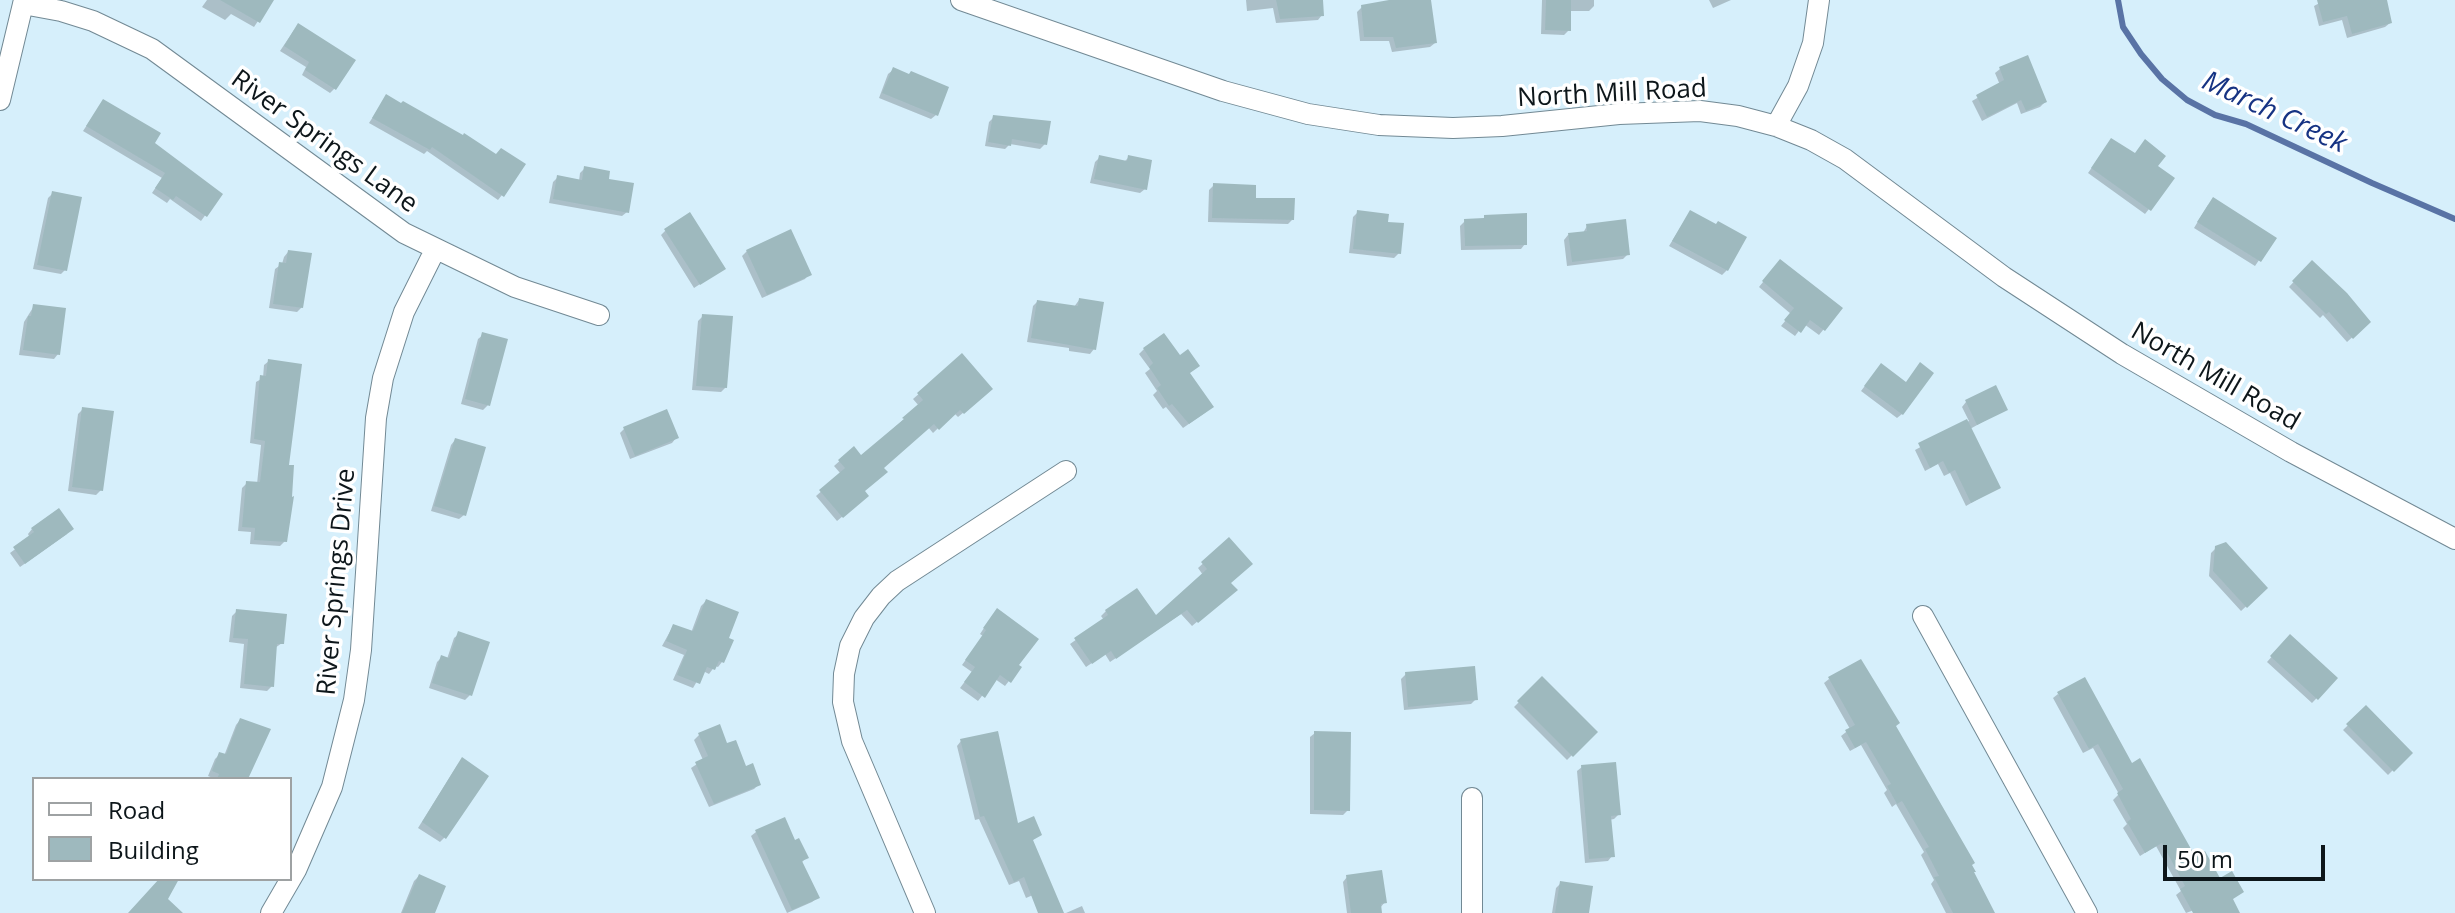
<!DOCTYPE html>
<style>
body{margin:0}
#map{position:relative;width:2455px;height:913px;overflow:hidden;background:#d6effb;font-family:"Open Sans",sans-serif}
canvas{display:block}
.legend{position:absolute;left:32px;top:777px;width:260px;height:104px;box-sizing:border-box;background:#fff;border:2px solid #9ea2a3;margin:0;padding:10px 14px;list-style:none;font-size:24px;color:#0d161a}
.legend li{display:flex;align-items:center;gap:16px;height:40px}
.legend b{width:40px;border:2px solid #9ea2a3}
.scale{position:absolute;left:2163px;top:845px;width:162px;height:36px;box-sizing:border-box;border:4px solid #0d161a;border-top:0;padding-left:10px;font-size:24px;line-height:28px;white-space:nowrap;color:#0d161a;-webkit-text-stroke:6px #fff;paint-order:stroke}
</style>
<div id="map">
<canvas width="2455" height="913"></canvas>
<ul class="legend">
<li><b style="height:10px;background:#fff"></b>Road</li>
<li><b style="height:22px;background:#9eb9be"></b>Building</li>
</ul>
<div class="scale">50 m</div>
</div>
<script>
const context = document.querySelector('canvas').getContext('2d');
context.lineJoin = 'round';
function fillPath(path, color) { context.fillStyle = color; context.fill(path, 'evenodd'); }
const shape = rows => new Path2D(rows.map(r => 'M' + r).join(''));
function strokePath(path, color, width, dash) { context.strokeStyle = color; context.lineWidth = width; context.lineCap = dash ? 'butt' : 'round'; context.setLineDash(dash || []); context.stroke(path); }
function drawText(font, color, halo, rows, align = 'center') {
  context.font = font + ' "Open Sans",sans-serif'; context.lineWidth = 7; context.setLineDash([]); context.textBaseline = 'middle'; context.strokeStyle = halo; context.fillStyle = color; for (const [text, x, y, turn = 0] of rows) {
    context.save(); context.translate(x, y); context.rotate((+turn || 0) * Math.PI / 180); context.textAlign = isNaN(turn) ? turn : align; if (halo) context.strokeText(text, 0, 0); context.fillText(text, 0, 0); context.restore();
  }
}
fillPath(shape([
 [207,0,272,0,254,27,231,14,225,20,202,7],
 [1246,0,1321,0,1322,15,1318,20,1276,23,1273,8,1247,11],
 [1400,0,1429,0,1435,43,1430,47,1392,52,1389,41,1360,41,1357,12,1362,7],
 [1542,0,1594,0,1594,6,1589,11,1569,11,1569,30,1564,35,1541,34],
 [1709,0,1731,0,1713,8],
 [2325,0,2384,0,2390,23,2385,27,2347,38,2342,20,2319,26,2314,6],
 [294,30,335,88,330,93,302,75,306,67,280,51],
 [2000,69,2045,102,2040,107,2021,114,2017,103,1982,121,1972,101,2000,85,1995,73],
 [893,70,936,115,931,119,879,98,888,74],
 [386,97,502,195,498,200,427,151,424,154,369,123],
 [103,101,153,144,220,195,201,221,170,199,167,203,152,193,162,178,83,131],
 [994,117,1045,144,1040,149,1010,144,1005,149,985,146,989,122],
 [2107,146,2156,166,2149,209,2145,214,2088,173],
 [1100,157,1124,162,1129,157,1145,189,1140,193,1090,183,1095,162],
 [585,168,606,181,627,212,622,216,549,203,553,182,558,177,579,181,580,173],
 [1214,185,1254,200,1292,220,1288,224,1208,222,1209,190],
 [53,193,65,270,61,274,33,269,48,198],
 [2208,205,2274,238,2255,266,2194,228],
 [1358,212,1386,224,1399,253,1394,258,1349,253,1353,217],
 [1690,212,1727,270,1722,275,1669,246],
 [1485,217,1525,244,1521,249,1461,250,1460,226,1465,221,1481,220],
 [1587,226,1628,254,1623,259,1567,266,1564,240,1568,235,1583,233],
 [666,230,723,269,694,288,661,235],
 [747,251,809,274,805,279,762,298,742,256],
 [288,252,302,307,297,312,269,308,275,269,282,264,284,257],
 [2312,262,2369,322,2347,342,2323,315,2320,318,2289,287],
 [1776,266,1840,309,1819,335,1804,324,1795,336,1781,326,1791,314,1759,287],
 [1079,300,1094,349,1090,354,1069,351,1069,348,1027,342,1033,306,1037,302,1074,307],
 [34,306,58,354,54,359,19,355,24,322],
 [703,316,726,387,721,392,692,390,698,321],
 [483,335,488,405,483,410,461,404,478,339],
 [1144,349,1188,374,1206,412,1183,428,1166,407,1163,409,1153,395,1157,391,1145,373,1150,369,1139,354],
 [962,356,986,394,958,417,954,413,933,433,928,427,881,468,863,491,862,500,837,521,816,496,841,474,834,466,853,449,861,457,919,406,913,399],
 [269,361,287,467,285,541,280,546,250,544,251,532,238,531,242,488,247,483,257,484,261,445,250,443,256,382,263,378,264,365],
 [1877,370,1905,384,1902,414,1897,418,1861,391],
 [1966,402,2006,409,1970,429,1999,487,1966,506,1950,473,1944,476,1938,464,1925,471,1915,450,1969,421,1962,407],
 [83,409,101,490,96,495,68,491,78,414],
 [624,429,676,438,672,443,630,459,620,433],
 [455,440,464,515,459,519,431,511,451,445],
 [32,529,67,534,20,567,10,553,30,538,28,534],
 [1229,540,1230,594,1192,626,1181,614,1110,662,1105,654,1086,667,1070,644,1104,620,1101,616,1106,611,1155,618,1203,575,1198,568],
 [2216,548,2266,588,2241,611,2209,576,2211,553],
 [706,601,726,639,722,662,718,667,715,666,709,674,703,671,693,688,673,680,684,655,662,646,673,626,691,633,701,606],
 [237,611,282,643,275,648,272,686,267,691,240,688,244,644,229,642,232,616],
 [992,616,1019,668,1005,686,995,679,978,701,960,688,972,672,962,665,983,636,980,634],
 [459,634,470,695,465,700,429,688,437,662,442,657,447,659,454,638],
 [2290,636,2336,678,2312,703,2267,662],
 [1406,674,1476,699,1471,704,1404,710,1401,679],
 [1542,679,1595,732,1567,760,1514,707],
 [1829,679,1894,726,1993,913,1946,913,1931,884,1934,880,1921,855,1924,852,1896,804,1892,807,1884,793,1887,790,1861,745,1850,751,1841,736,1850,729,1824,683],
 [2058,694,2131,765,2194,859,2220,881,2241,892,2231,900,2230,913,2196,913,2194,910,2186,913,2176,895,2181,891,2156,846,2140,856,2123,828,2127,824,2113,800,2119,794,2093,748,2083,753,2053,698],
 [2366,708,2410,753,2388,775,2343,730],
 [240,720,246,779,215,779,208,776,215,759,220,754,224,756,236,725],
 [1315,733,1348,810,1343,815,1310,814,1310,737],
 [699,735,726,746,759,784,754,789,709,807,691,768,703,760,694,740],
 [961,741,1017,825,1040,835,1031,841,1045,890,1026,898,1019,881,1009,885,979,819,975,820,957,746],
 [458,764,444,838,440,842,418,828],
 [1582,767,1619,814,1614,819,1609,820,1612,856,1608,861,1585,863,1577,771],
 [756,832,794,842,807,857,801,863,817,898,812,902,787,913,751,836],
 [419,876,433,913,401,913,414,881],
 [1347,877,1385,902,1380,908,1380,913,1347,913,1343,882],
 [1561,883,1587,913,1552,913,1556,888],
 [1082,906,1085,913,1066,913]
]), '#0003');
strokePath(shape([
 [2118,0,2123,27,2141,54,2162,79,2187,100,2215,115,2246,124,2372,183,2455,219]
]), '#5973a5', 6);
fillPath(shape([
 [220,0,274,0,260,23],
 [1276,0,1323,0,1324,16,1280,19],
 [1389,0,1431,0,1437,43,1396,48,1393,37,1364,37,1361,5],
 [1546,0,1571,0,1571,31,1545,30],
 [2317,0,2387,0,2392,23,2352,34,2347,16,2323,22],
 [298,23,356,60,336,90,305,70,309,62,284,46],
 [2028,55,2047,102,2026,111,2021,100,1987,117,1976,95,2004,80,1999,67],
 [893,67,909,74,911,71,949,87,938,116,882,93],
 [386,94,401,103,403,101,463,135,464,133,496,154,501,148,526,164,504,197,432,147,430,150,372,118],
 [103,99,161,133,155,143,223,194,207,217,176,196,173,200,155,188,165,173,86,126],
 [993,115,1051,121,1047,145,1012,139,1011,146,988,142],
 [2111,138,2135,153,2145,139,2166,156,2158,166,2175,178,2151,211,2091,168],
 [1099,155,1127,161,1128,155,1152,160,1147,190,1094,179],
 [584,166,610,171,609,179,634,183,629,213,553,199,557,175,582,180],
 [1213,183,1256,185,1256,198,1295,198,1294,220,1212,218],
 [52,191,82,197,67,271,37,265],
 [2213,197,2277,238,2261,262,2197,222],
 [1357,210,1389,214,1388,222,1404,223,1401,254,1353,249],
 [1690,210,1716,224,1718,221,1747,237,1728,271,1672,241],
 [690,212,726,269,700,285,664,229],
 [1527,213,1527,245,1465,246,1464,219,1484,218,1484,215],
 [1626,219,1630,255,1572,262,1568,233,1587,231,1586,224],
 [791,229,812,275,767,295,746,250],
 [288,250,312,253,303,308,273,304,279,262,286,263],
 [1780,259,1843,308,1825,331,1810,320,1801,333,1784,320,1794,308,1762,281],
 [2312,260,2347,293,2371,322,2353,339,2329,312,2326,314,2292,281],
 [1079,298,1104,302,1096,350,1031,338,1037,300,1078,306],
 [33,304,66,308,60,355,23,350,28,316,31,316],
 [702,314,733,316,727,388,696,386],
 [482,332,508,339,490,406,465,399],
 [1164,333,1180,355,1188,349,1200,366,1190,373,1214,407,1189,424,1172,404,1169,406,1157,388,1161,385,1149,367,1153,363,1143,348],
 [962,353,993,389,964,414,960,410,939,430,934,424,884,468,888,472,865,491,869,496,843,518,819,490,845,468,838,460,854,446,861,455,904,419,902,418,923,400,917,393],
 [268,359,302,364,289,465,294,465,292,497,294,496,287,542,254,540,255,528,242,527,246,481,260,482,265,441,254,439,260,375,266,376],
 [1920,362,1934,373,1903,415,1864,386,1881,363,1906,382],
 [1996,385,2008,410,1977,425,1965,400],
 [82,407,114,411,103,491,72,487],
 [667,409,679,438,635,456,623,427],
 [1967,419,2001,488,1971,503,1955,470,1949,473,1943,461,1930,468,1918,443],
 [455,438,486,447,466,516,434,506],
 [59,508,74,529,25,564,13,547,34,532,31,528],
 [1229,537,1253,564,1231,583,1238,590,1198,623,1187,610,1116,659,1111,651,1092,664,1074,638,1108,615,1105,610,1137,588,1156,615,1207,569,1201,562],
 [2226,542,2268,588,2247,608,2213,571,2215,546],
 [706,599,739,612,729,638,734,640,724,663,719,661,715,670,707,667,700,684,677,675,687,650,666,641,673,624,693,631],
 [997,608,1039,639,1019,665,1022,667,1011,683,1000,675,985,698,964,682,975,667,965,660,986,630,983,628],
 [236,609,287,614,284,644,277,644,274,687,244,684,248,639,233,638],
 [458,631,490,642,472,696,432,683,441,655,449,658],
 [2290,634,2338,678,2318,700,2270,656],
 [1861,659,1900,723,1896,726,1975,863,1972,865,1976,872,1974,872,1995,913,1953,913,1934,877,1939,876,1925,849,1929,847,1902,801,1897,804,1887,786,1891,784,1866,742,1855,748,1845,730,1855,725,1828,677],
 [1475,666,1478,700,1408,707,1405,672],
 [1542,676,1598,732,1573,757,1517,701],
 [2085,677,2132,763,2140,758,2195,856,2205,851,2220,878,2232,871,2244,892,2233,899,2240,913,2193,913,2180,889,2185,886,2162,843,2145,853,2127,822,2131,819,2117,793,2123,789,2098,744,2089,749,2057,692],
 [2366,705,2413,753,2394,772,2346,724],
 [240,718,271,729,248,779,217,779,219,774,212,771,219,752,226,754],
 [720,724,727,743,736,740,746,766,753,763,761,785,714,804,695,762,708,756,698,733],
 [998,731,1018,823,1034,816,1042,835,1033,840,1064,913,1038,913,1024,877,1014,882,984,816,980,817,960,739],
 [1314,731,1351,732,1350,811,1314,810],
 [462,757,489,776,446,839,422,822],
 [1616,762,1621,815,1611,816,1615,857,1589,859,1581,765],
 [785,817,795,840,799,838,809,858,802,861,820,898,792,910,755,830],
 [1382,870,1387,903,1381,904,1382,913,1351,913,1346,875],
 [419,874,446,886,435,913,402,913],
 [159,879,179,879,168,899,183,913,128,913],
 [1560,881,1593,886,1589,913,1555,913]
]), '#9eb9be');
const minor = shape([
 [961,0,1223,91,1308,114,1379,125,1453,128,1502,126,1619,114,1700,111,1738,116,1776,126,1811,140,1845,159,2004,277,2122,354,2291,452,2455,539],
 [23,4,61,11,93,21,152,49,404,233,515,287,599,315],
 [0,100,24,0],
 [1776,126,1798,86,1813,43,1819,0],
 [1923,616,2087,913],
 [271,913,296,870,332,787,354,700,361,650,376,418,383,378,404,312,435,250],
 [925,913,852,741,843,702,844,674,850,646,864,618,881,596,897,581,1066,471],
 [1472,913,1472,798]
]);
strokePath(minor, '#728994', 22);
strokePath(minor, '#fff', 20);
drawText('26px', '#0d161a', '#fff', [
 ["North Mill Road",1612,94,-3],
 ["River Springs Lane",324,142,36],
 ["North Mill Road",2215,377,30],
 ["River Springs Drive",337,582,-85]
]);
drawText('italic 28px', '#163383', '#fff', [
 ["March Creek",2274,113,25]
]);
</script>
